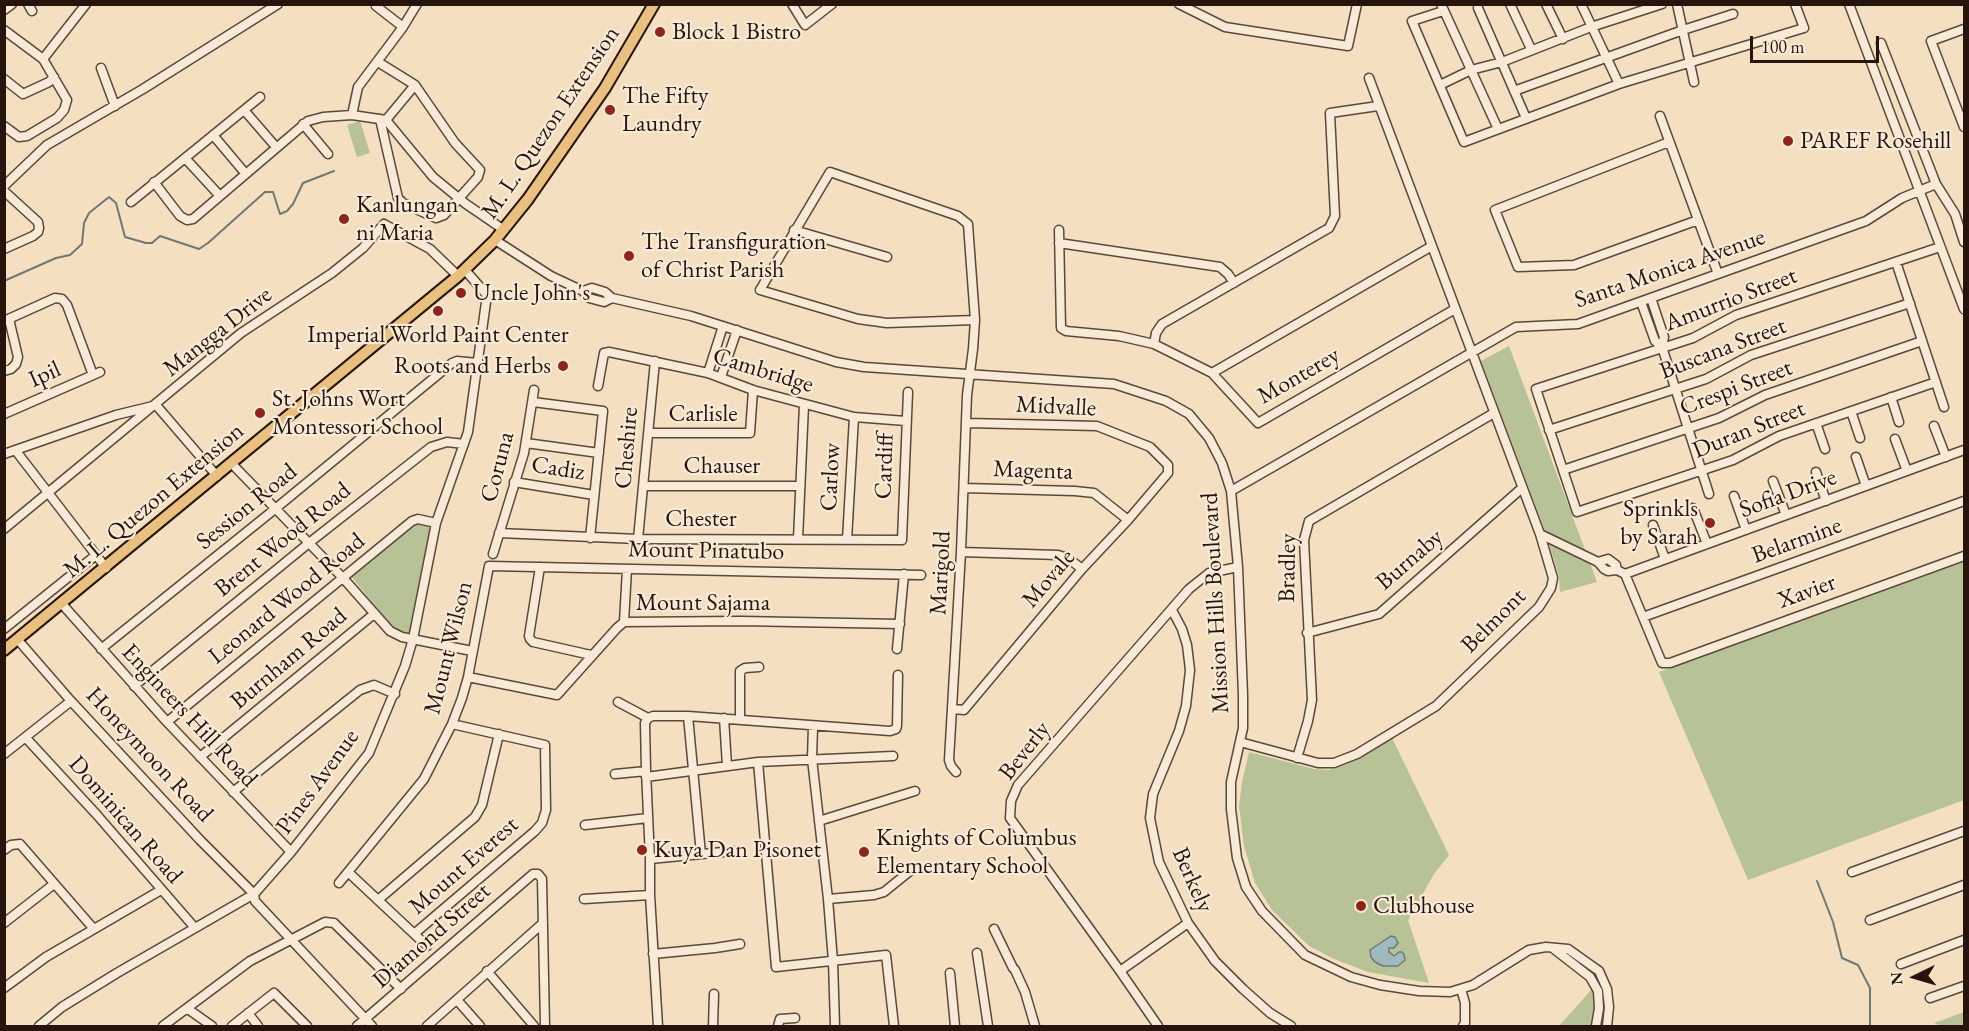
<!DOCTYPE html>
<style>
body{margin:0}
#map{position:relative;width:1969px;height:1031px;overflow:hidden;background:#f4dfc1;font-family:"EB Garamond",serif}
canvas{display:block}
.frame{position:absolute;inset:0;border:6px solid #27150d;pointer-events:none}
.north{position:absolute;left:1885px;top:947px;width:60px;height:60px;-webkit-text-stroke:4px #f8ead7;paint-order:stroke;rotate:265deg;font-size:16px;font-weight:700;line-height:24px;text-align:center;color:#27150d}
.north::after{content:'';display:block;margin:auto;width:21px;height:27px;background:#27150d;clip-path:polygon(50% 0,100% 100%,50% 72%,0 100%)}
.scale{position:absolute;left:1750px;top:36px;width:129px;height:27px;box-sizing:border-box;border:3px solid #27150d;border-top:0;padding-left:8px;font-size:18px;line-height:21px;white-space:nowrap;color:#27150d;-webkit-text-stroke:4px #f8ead7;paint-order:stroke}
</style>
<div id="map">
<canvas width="1969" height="1031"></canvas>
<div class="frame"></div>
<div class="north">N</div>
<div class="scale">100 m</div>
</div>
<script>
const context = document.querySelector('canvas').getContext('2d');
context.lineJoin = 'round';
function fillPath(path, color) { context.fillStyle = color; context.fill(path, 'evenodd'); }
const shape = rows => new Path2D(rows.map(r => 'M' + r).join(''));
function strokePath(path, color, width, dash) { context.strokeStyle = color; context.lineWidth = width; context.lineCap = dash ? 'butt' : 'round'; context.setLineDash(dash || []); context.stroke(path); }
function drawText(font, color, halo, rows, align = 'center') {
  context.font = font + ' "EB Garamond",serif'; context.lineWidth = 4.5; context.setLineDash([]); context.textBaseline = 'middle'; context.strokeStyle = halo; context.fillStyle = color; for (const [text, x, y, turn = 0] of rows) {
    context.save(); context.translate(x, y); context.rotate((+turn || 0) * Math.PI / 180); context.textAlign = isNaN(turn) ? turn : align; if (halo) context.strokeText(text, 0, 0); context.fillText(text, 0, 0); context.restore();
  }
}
fillPath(shape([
 [360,121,370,153,357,157,347,125],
 [1509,346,1597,582,1560,592,1559,576,1545,531,1481,361],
 [418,523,430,525,432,528,410,631,406,634,395,631,350,575],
 [1964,562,1964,800,1748,880,1659,672],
 [1392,738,1449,855,1434,874,1408,920,1429,983,1368,972,1334,959,1309,946,1272,910,1255,883,1244,846,1239,806,1242,782,1249,752,1314,769,1329,770,1347,764],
 [1592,989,1596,1008,1593,1026,1559,1026],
 [1964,1012,1964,1026,1941,1026,1934,1023]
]), '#b7c296');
const water = shape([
 [1391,936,1395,937,1398,943,1394,948,1389,948,1389,952,1394,956,1399,952,1402,952,1404,954,1405,960,1398,966,1383,966,1375,962,1371,957,1370,950,1391,936]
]);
fillPath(water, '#9fbabc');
strokePath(water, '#6f7876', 1.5);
strokePath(shape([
 [4,281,56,258,70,255,82,244,84,223,89,213,109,197,116,203,125,237,146,243,152,243,160,236,199,249,208,243,265,192,273,192,280,214,287,211,293,204,303,183,334,171],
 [1817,881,1833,922,1842,958,1858,965,1870,988,1870,1026]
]), '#6f7876', 2);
const minor = shape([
 [28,4,32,11],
 [792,4,805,25,832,4],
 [1179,4,1225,27,1348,46,1357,4],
 [1441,4,1498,129],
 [1510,4,1531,49],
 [1546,4,1563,39],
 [1581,4,1619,84],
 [1677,4,1694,82],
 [1849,4,1964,309],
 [376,6,403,27],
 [1478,8,1526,118],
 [4,10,12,4],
 [1443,11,1412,21,1464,142,1619,84,1804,28,1795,4],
 [1964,29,1931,41,1964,127],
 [4,30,43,59,67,100,64,110,57,118,27,136,19,137,4,126],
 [1881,43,1936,184,1955,214,1964,242],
 [43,59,86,4],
 [378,62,415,85,455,143,480,170,478,177,444,215,436,218,403,203,398,198,380,119],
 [101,68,115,106],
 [4,79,23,94,49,82,54,77],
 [1440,85,1471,70,1502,62,1591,27,1662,4],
 [1514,91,1683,30,1733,14],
 [244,110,276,147],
 [352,115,358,87,403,27,417,4],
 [1660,116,1718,274],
 [386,120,415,85],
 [303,124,328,154],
 [213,135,245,173],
 [1669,142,1495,210,1518,267,1574,265,1698,220],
 [185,158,220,196],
 [154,182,180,216,187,220,193,219,308,121,323,117,352,115,386,120,433,177,466,204,504,230],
 [4,186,47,145,143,89,278,4],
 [4,191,38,222,39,228,38,232,33,236,4,249],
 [131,202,260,97],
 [794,230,887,257],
 [1059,230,1061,328,1066,331,1119,336,1154,344,1212,373,1258,423,1455,309],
 [495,240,551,276,583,291,589,298,604,302,612,298],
 [1059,243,1220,267,1228,274,1234,283],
 [1896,262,1944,407],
 [583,291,592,288,605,292,612,298,691,316,836,362,864,367,1114,384,1166,401,1189,414,1209,438,1222,463,1231,491,1238,567,1243,695,1243,728,1231,782,1231,809,1237,858,1246,887,1262,911,1305,955,1351,977,1380,985,1419,991,1450,992,1473,985,1529,950,1546,947,1568,949,1599,971,1607,989,1609,1007,1607,1026],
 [1651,298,1664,337,1662,347,1709,494],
 [1641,302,1655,341,1662,347],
 [4,321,55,298,62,299,67,305,93,375],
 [1154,344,1156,333,1162,324,1329,228,1335,216,1330,113,1378,106],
 [4,371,11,369,16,364,18,357,9,319],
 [708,373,723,326],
 [1212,373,1432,246],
 [721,377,737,330],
 [1936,382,1779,436,1733,460,1577,512,1536,389,1693,338,1736,315,1940,247],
 [598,386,604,353,609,352,708,373,753,390,854,417,906,421],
 [1891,397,1899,422],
 [533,402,603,411,590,538],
 [156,405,217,476],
 [1851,411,1860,438],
 [4,414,100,372],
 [1816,423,1825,449],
 [1934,426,1946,457],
 [1549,430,1675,389,1706,379,1751,355,1910,303],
 [649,433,750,433,753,390],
 [1895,439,1907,471],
 [526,443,599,453],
 [16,451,106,568],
 [4,454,116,415,153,406],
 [1856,457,1866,486],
 [232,464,343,578,390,631,402,637,472,651],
 [1563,470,1719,418,1765,395,1922,341],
 [1816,472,1826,501],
 [1773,481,1786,515],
 [514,482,594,495],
 [643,486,800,486],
 [964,488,1075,491,1094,493,1128,520],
 [1231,491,1516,327,1578,324,1866,221,1902,198,1936,184],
 [1734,496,1746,530],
 [1693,508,1707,544],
 [1653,525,1665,559],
 [4,529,241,333,332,273,363,248,384,224,430,249,458,276],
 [499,533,638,539,902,540,908,392],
 [1540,534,1598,562,1604,569,1608,571,1617,570,1625,574],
 [638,539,655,361],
 [798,539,804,405],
 [847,540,854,417],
 [961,552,1058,555,1068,558,1082,569],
 [493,554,524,453,534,390],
 [1598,562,1608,559,1616,565,1617,570],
 [540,567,529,636,530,639,533,642,591,655],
 [1625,574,1662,663,1670,663,1964,556],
 [1625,574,1964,450],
 [62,604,167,722,291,852],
 [1172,610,1182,629,1187,645,1190,670,1186,706,1179,731,1153,794,1150,818,1159,862,1188,923,1215,961,1243,989,1270,1013,1291,1026],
 [1643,617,1964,501],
 [624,622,627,569],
 [4,629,96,555],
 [1307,633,1379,614,1522,488],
 [18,640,71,701,200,840,254,894,255,901,372,1026],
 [101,649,275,509,452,363,457,361,477,363],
 [897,649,904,574],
 [468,677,557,695,617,628,624,622,741,621,900,624],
 [134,686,309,543,431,447,447,442,464,444],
 [618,702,648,718,653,716,688,716,890,731,896,729,897,726,898,675],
 [953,709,964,710,1082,569,1128,520,1168,473,1168,465,1150,447,1097,426,967,423],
 [688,716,701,854],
 [648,718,645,723,646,771,650,859,650,895,658,1026],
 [724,718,727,766],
 [740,719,740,671,745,668,759,667],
 [167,722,412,521,418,519,436,523],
 [813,726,812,759,828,899,833,961,835,1026],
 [26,738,97,815,195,928],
 [1240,742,1318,763,1334,763,1357,754,1436,706,1539,607,1551,588,1553,578,1540,534,1369,78],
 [4,754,71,701],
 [200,757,374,614],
 [1297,758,1308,721,1312,700,1304,540,1309,521,1494,413],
 [758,762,776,967,886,955,894,1026],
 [956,772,951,766,949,760,961,552,967,395,973,349,975,320,968,224,958,216,830,172,760,290,858,319,887,323,975,320],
 [615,774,646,771],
 [646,777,758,762,893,756],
 [233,792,360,690,374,685,395,694],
 [819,821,915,791],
 [585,825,648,818],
 [4,850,11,845,20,844,93,928],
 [650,859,733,851],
 [348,872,427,946],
 [1852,872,1964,831],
 [339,883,424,779,452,724,462,698,468,677,489,566,921,575],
 [584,899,650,895],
 [828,899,874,895,884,892,910,871],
 [378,900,475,817,482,805,499,734],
 [1870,920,1964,885],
 [4,923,54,884],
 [994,929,1013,968,1015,970,1025,992,1035,1026],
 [414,934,535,831,542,823,546,810,545,745,452,724],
 [1554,949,1590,977,1598,991,1599,1008,1596,1026],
 [977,953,988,1026],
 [653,954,715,948,740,944],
 [1901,964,1964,940],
 [487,971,534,1026],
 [1120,971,1188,923],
 [950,973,955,1026],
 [4,988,46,957,161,890],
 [1461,989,1465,1003,1465,1023,1463,1026],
 [1930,998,1964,986],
 [457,1000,480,1026],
 [188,1009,212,1026],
 [248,1013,258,1026],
 [39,1026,62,1007,117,973,254,894,291,852,369,753,405,666,413,639,436,523,468,432,487,295,465,270],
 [163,1026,250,961,325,922,334,923,401,989],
 [232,1026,274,993,307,1026],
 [357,1026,533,874,538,874,542,879,545,1026],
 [427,1026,543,923],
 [713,1026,714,994],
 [778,1026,780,1019,795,1018],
 [1158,1026,1120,971,1010,818,1011,801,1018,785,1189,589,1209,573,1238,567]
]);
const major = shape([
 [4,650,458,276,495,240,528,199,605,88,654,4]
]);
strokePath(minor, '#5a483a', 11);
strokePath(major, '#27150d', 14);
strokePath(minor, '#f8ead7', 8);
strokePath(major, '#eac080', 10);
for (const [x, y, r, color] of [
 [660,32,6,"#8f2418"],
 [610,110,6,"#8f2418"],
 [1788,141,6,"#8f2418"],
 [344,219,6,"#8f2418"],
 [629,256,6,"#8f2418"],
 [461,293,6,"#8f2418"],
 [438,311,6,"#8f2418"],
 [563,366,6,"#8f2418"],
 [260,413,6,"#8f2418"],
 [1710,523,6,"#8f2418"],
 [642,850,6,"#8f2418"],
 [864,852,6,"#8f2418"],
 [1361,906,6,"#8f2418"]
]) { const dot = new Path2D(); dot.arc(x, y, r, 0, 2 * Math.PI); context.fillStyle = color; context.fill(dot); strokePath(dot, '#f8ead7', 2); }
drawText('24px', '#27150d', '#f8ead7', [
 ["Block 1 Bistro",672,32],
 ["The Fifty",622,96],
 ["Laundry",622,124],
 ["PAREF Rosehill",1800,141],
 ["Kanlungan",356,205],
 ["ni Maria",356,233],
 ["The Transfiguration",641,242],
 ["of Christ Parish",641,270],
 ["Uncle John's",473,293],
 ["Imperial World Paint Center",438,335,"center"],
 ["Roots and Herbs",551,366,"right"],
 ["St. Johns Wort",272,399],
 ["Montessori School",272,427],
 ["Sprinkls",1698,509,"right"],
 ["by Sarah",1698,537,"right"],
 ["Knights of Columbus",876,838],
 ["Elementary School",876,866],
 ["Kuya Dan Pisonet",654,850],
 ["Clubhouse",1373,906]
], 'left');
drawText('24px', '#27150d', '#f8ead7', [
 ["M. L. Quezon Extension",551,123,-56],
 ["Santa Monica Avenue",1670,269,-19],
 ["Amurrio Street",1731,300,-21],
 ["Mangga Drive",218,332,-38],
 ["Buscana Street",1723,349,-21],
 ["Cambridge",763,371,17],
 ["Ipil",45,375,-24],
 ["Monterey",1299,376,-30],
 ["Crespi Street",1736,388,-21],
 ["Midvalle",1056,407,3],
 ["Carlisle",703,414],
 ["Duran Street",1749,430,-22],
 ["Cheshire",627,448,-85],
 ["Chauser",722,466],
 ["Cardiff",885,466,-88],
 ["Coruna",498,467,-75],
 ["Cadiz",558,469,9],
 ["Magenta",1033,471,2],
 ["Carlow",831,477,-87],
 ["Sofia Drive",1788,494,-20],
 ["M. L. Quezon Extension",154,501,-40],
 ["Session Road",247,507,-39],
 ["Chester",701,519],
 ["Brent Wood Road",283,540,-39],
 ["Belarmine",1797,541,-20],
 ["Mount Pinatubo",706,551,1],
 ["Burnaby",1410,560,-41],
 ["Bradley",1288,568,-89],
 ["Marigold",941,573,-87],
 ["Movale",1049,579,-50],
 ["Xavier",1807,592,-20],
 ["Leonard Wood Road",287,599,-39],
 ["Mount Sajama",703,603],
 ["Mission Hills Boulevard",1216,603,-93],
 ["Belmont",1494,621,-45],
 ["Mount Wilson",449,648,-76],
 ["Burnham Road",289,659,-40],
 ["Engineers Hill Road",189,716,47],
 ["Beverly",1025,751,-52],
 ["Honeymoon Road",149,755,47],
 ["Pines Avenue",318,782,-54],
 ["Dominican Road",125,820,49],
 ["Mount Everest",464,866,-41],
 ["Berkely",1192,880,66],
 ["Diamond Street",432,936,-41]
]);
</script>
